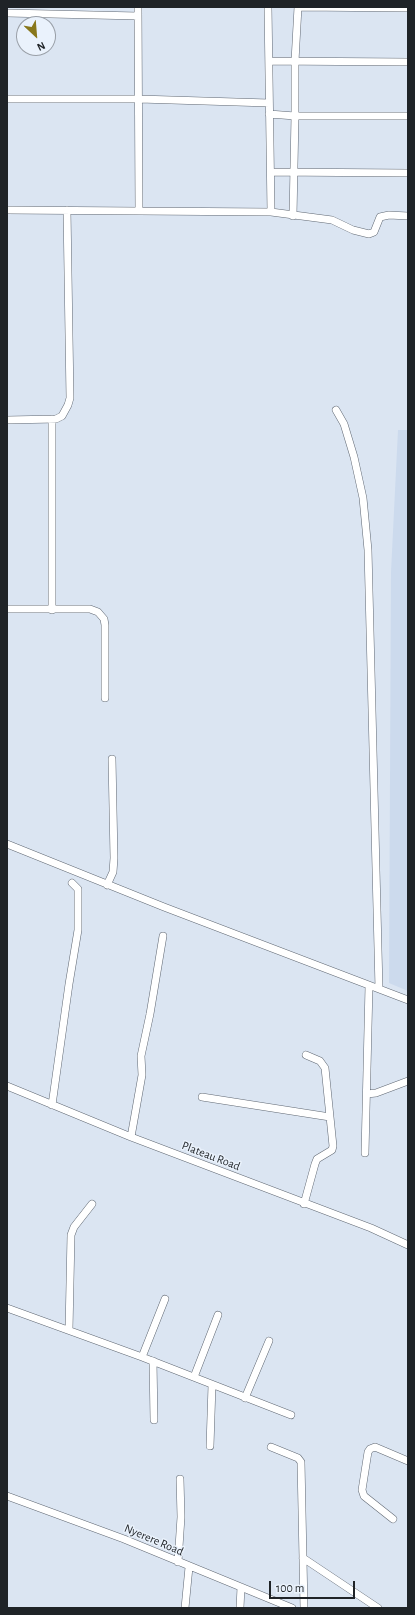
<!DOCTYPE html>
<style>
body{margin:0}
#map{position:relative;width:415px;height:1615px;overflow:hidden;background:#dbe5f2;font-family:"Alegreya Sans",sans-serif}
canvas{display:block}
.frame{position:absolute;inset:0;border:8px solid #1f2327;pointer-events:none}
.north{position:absolute;left:16px;top:16px;width:40px;height:40px;box-sizing:border-box;background:#eaf2fc;border:1px solid #999fa7;border-radius:50%;rotate:154deg;font-size:11px;font-weight:700;line-height:16px;text-align:center;color:#1f2327}
.north::after{content:'';display:block;margin:auto;width:14px;height:18px;background:#88771b;clip-path:polygon(50% 0,100% 100%,50% 72%,0 100%)}
.scale{position:absolute;left:269px;top:1581px;width:86px;height:18px;box-sizing:border-box;border:2px solid #1f2327;border-top:0;padding-left:5px;font-size:12px;line-height:14px;white-space:nowrap;color:#1f2327;-webkit-text-stroke:3px #eaf2fc;paint-order:stroke}
</style>
<div id="map">
<canvas width="415" height="1615"></canvas>
<div class="frame"></div>
<div class="north">N</div>
<div class="scale">100 m</div>
</div>
<script>
const context = document.querySelector('canvas').getContext('2d');
context.lineJoin = 'round';
function fillPath(path, color) { context.fillStyle = color; context.fill(path, 'evenodd'); }
const shape = rows => new Path2D(rows.map(r => 'M' + r).join(''));
function strokePath(path, color, width, dash) { context.strokeStyle = color; context.lineWidth = width; context.lineCap = dash ? 'butt' : 'round'; context.setLineDash(dash || []); context.stroke(path); }
function drawText(font, color, halo, rows, align = 'center') {
  context.font = font + ' "Alegreya Sans",sans-serif'; context.lineWidth = 3; context.setLineDash([]); context.textBaseline = 'middle'; context.strokeStyle = halo; context.fillStyle = color; for (const [text, x, y, turn = 0] of rows) {
    context.save(); context.translate(x, y); context.rotate((+turn || 0) * Math.PI / 180); context.textAlign = isNaN(turn) ? turn : align; if (halo) context.strokeText(text, 0, 0); context.fillText(text, 0, 0); context.restore();
  }
}
fillPath(shape([
 [398,430,408,430,408,991,389,983,391,572]
]), '#ccdaed');
const minor = shape([
 [138,7,139,211],
 [268,7,271,212],
 [299,7,408,8],
 [7,13,138,16],
 [269,61,408,62],
 [7,99,139,99,269,103],
 [269,114,295,116,408,116],
 [271,172,408,173],
 [7,210,271,212,332,220,353,230,369,234,374,232,380,217,389,215,408,216],
 [293,216,295,116,295,61,298,7],
 [336,410,344,424,354,457,363,498,368,550,379,989],
 [7,420,56,419,62,416,68,405,70,398,67,210],
 [7,609,90,609,98,612,104,619,105,625,105,698],
 [52,610,52,419],
 [7,844,164,907,408,1000],
 [107,885,113,872,114,858,112,759],
 [7,1086,131,1137,371,1228,408,1245],
 [367,1094,376,1093,408,1081],
 [202,1097,330,1117],
 [52,1105,69,984,78,930,78,889,72,883],
 [131,1137,142,1075,141,1056,150,1014,163,936],
 [365,1153,369,986],
 [304,1204,315,1164,317,1159,332,1150,333,1146,325,1068,320,1061,306,1055],
 [7,1308,142,1357,291,1415],
 [69,1330,71,1235,74,1227,92,1204],
 [142,1357,165,1299],
 [153,1361,154,1420],
 [194,1377,218,1315],
 [245,1398,269,1341],
 [210,1446,212,1385],
 [271,1447,298,1458,301,1462,304,1608],
 [7,1496,124,1539,292,1608],
 [393,1519,364,1496,362,1490,368,1452,370,1449,375,1447,408,1461],
 [303,1558,378,1608],
 [178,1562,181,1517,180,1479],
 [185,1608,189,1567],
 [240,1608,241,1587]
]);
strokePath(minor, '#606873', 8);
strokePath(minor, '#fff', 7);
drawText('12px', '#1f2327', '#eaf2fc', [
 ["Plateau Road",211,1156,21],
 ["Nyerere Road",154,1540,23]
]);
</script>
